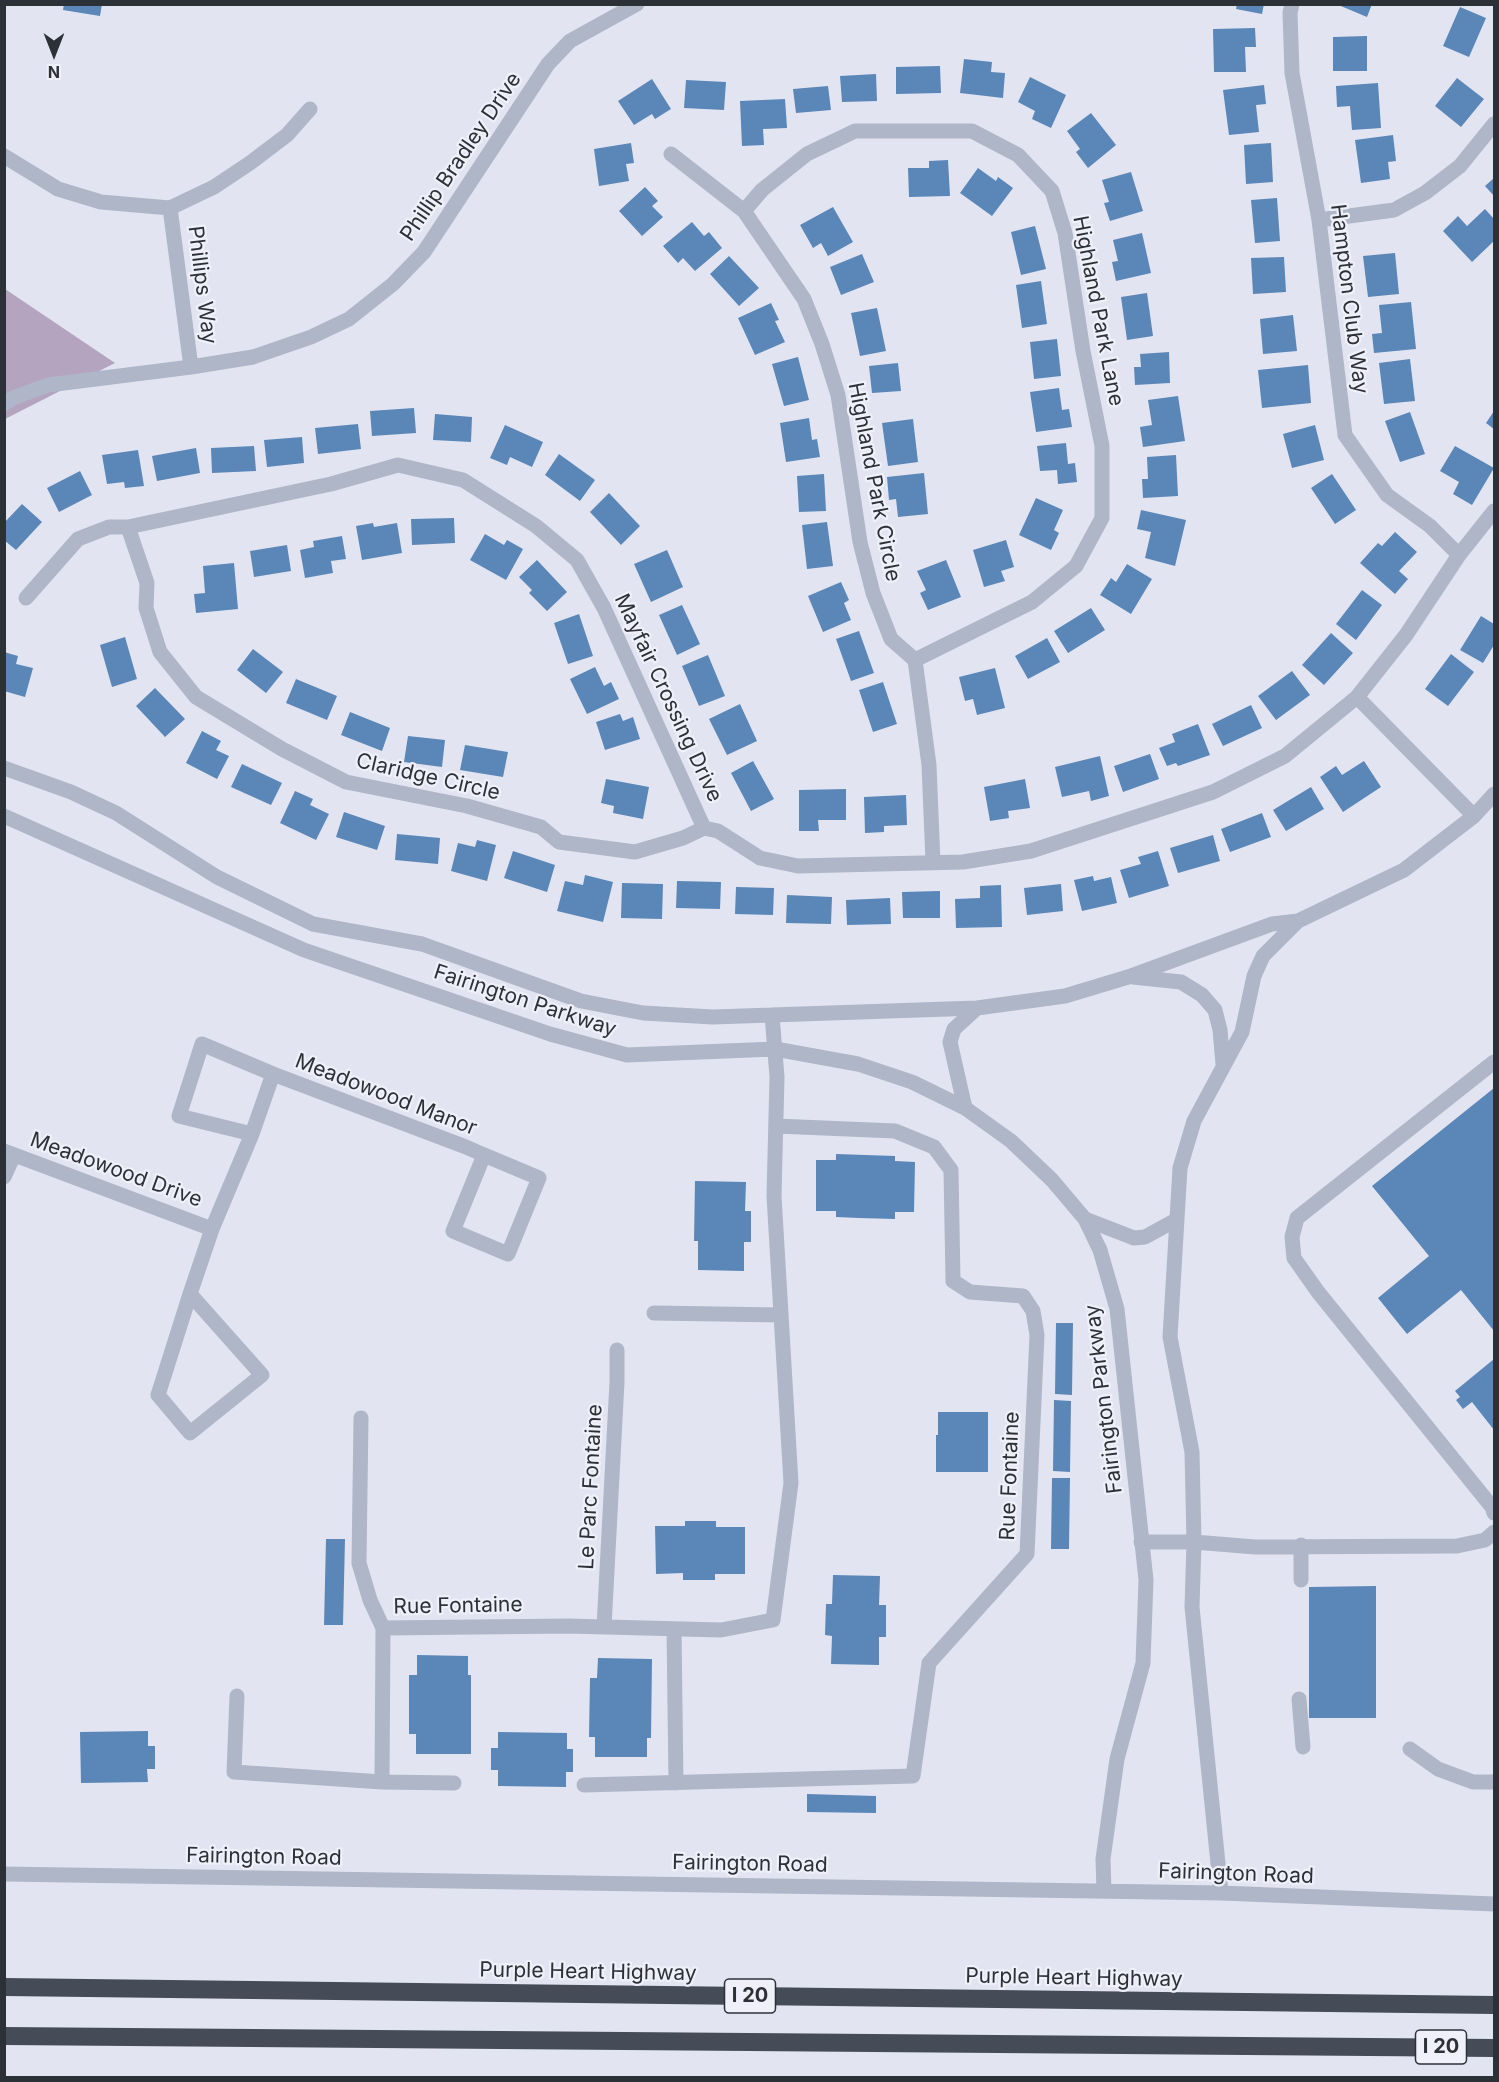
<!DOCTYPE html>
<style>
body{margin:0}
#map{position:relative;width:1499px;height:2082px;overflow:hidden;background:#e2e5f1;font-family:Inter,sans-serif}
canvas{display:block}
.frame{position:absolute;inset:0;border:6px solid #2c3138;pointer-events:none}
.north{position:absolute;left:24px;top:24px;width:60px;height:60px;-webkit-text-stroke:4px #eff0f9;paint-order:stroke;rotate:180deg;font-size:16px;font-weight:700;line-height:24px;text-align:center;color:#2c3138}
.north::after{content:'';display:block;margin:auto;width:21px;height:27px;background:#2c3138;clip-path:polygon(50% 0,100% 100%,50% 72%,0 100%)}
</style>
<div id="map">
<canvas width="1499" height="2082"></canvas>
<div class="frame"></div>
<div class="north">N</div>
</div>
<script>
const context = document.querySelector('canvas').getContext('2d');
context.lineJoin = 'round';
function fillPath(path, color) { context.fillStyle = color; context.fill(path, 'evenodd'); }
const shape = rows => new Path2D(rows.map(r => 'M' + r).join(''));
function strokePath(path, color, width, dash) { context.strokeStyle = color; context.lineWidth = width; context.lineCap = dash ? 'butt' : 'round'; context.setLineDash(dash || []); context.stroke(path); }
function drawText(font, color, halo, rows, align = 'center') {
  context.font = font + ' Inter,sans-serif'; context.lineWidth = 4.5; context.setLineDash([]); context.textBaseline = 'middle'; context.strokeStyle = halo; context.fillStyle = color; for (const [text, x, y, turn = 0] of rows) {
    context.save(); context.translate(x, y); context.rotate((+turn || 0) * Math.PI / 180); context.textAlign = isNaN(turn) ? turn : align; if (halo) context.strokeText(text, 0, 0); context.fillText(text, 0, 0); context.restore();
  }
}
fillPath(shape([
 [5,289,115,363,5,419]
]), '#b5a4bf');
fillPath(shape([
 [64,4,102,4,100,16,63,10],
 [1237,4,1264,4,1262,14,1236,9],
 [1336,4,1372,4,1367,17],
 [1460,7,1486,18,1469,57,1443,46],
 [1255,28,1256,47,1245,47,1246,72,1214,72,1213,29],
 [1367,36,1367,71,1333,71,1333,37],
 [964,59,992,62,991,72,1005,73,1003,98,960,93],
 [940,66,941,93,896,94,896,67],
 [876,74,877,101,842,102,840,76],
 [1030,77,1066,95,1051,128,1032,119,1035,111,1018,102],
 [1457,78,1484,99,1461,127,1435,106],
 [652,79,671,109,655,119,652,114,634,125,618,101],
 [686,80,726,82,724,110,684,108],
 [1378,83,1381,128,1352,130,1350,106,1337,107,1336,86],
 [1264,85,1266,104,1256,105,1259,132,1229,135,1223,90],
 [828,86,831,110,796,113,793,89],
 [785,99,787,128,763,129,764,145,742,146,740,101],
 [1091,113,1116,145,1088,168,1076,152,1080,149,1067,131],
 [1393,135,1396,161,1388,162,1390,179,1361,183,1355,140],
 [631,143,634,163,626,164,629,181,599,186,594,149],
 [1271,143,1273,182,1246,184,1244,145],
 [948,160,950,196,909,197,908,168,929,168,929,161],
 [978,168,996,181,998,177,1013,188,992,216,960,193],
 [1131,172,1143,211,1110,221,1104,203,1109,202,1102,180],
 [1494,178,1494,196,1485,186],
 [645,187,658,201,652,206,663,217,642,236,619,211],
 [1277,198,1280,241,1255,243,1251,200],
 [833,207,853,242,828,256,821,243,813,248,800,225],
 [1485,209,1494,219,1494,241,1472,262,1443,231,1458,216,1467,226],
 [692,222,704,236,709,232,722,248,695,271,683,258,678,263,663,246],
 [1035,226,1046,269,1021,275,1011,232],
 [1142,233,1151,273,1116,281,1112,262,1118,261,1113,240],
 [1395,253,1399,294,1368,297,1363,256],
 [862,254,874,282,841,295,830,267],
 [729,256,759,288,739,306,710,274],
 [1284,257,1286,292,1253,294,1251,258],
 [1041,281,1047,324,1022,328,1016,285],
 [1147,293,1153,336,1127,340,1121,297],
 [1411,302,1416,349,1374,353,1372,334,1382,333,1379,305],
 [771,303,779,320,775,321,785,342,755,355,738,318],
 [877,308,886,351,860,356,851,313],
 [1293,315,1297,351,1263,354,1260,319],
 [1057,339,1061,376,1034,379,1030,342],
 [1169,352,1170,383,1135,385,1134,367,1141,367,1140,354],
 [798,357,809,400,784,406,772,364],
 [1410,359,1415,401,1384,404,1379,363],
 [898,363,901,391,872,393,869,366],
 [1308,365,1311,403,1262,408,1258,370],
 [1059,388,1062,410,1069,409,1072,427,1036,432,1030,392],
 [1178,396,1185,441,1143,447,1140,427,1152,425,1148,400],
 [414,408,416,433,372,436,370,411],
 [1494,411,1494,429,1486,423],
 [1410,412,1425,454,1400,462,1385,421],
 [435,414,472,417,471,442,433,440],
 [809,418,812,440,817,439,820,457,786,462,780,423],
 [913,419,918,462,888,466,882,423],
 [358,424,361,449,318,454,315,428],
 [505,425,543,442,532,467,510,457,507,465,490,458],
 [1315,425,1324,460,1292,468,1283,434],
 [302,437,304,463,267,467,264,440],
 [1066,443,1068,464,1075,463,1077,482,1058,484,1057,470,1040,471,1037,446],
 [254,446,256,471,212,473,211,448],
 [1455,446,1494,468,1472,505,1453,494,1459,482,1440,471],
 [196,448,200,473,157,481,152,456],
 [138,450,144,486,125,488,124,482,107,484,102,455],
 [559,454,595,480,580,501,545,475],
 [1176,455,1178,496,1143,498,1142,479,1148,479,1147,457],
 [80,471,92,495,59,512,47,488],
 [924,473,928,514,898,517,896,499,889,500,887,477],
 [824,474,826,511,799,512,797,476],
 [1332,474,1356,510,1335,524,1311,488],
 [609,493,640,526,621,545,590,512],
 [1036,498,1063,510,1054,530,1059,533,1051,550,1019,535],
 [22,504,42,522,16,550,4,540,4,523],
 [1141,510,1186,520,1175,566,1145,558,1151,532,1137,529],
 [454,518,455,543,412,545,411,519],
 [827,522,833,566,807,569,802,525],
 [373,523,374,527,397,523,402,553,362,560,356,526],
 [1395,532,1417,552,1399,571,1408,579,1395,594,1360,563,1378,543,1382,546],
 [485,534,504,545,507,540,523,549,506,580,470,560],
 [342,536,346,559,331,561,333,573,305,578,300,550,314,547,313,541],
 [1006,540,1014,567,1001,571,1005,581,984,587,973,550],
 [287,545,291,571,254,577,250,551],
 [667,550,683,587,651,602,634,564],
 [537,560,567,592,547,611,529,593,532,590,519,577],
 [946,560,961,597,928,610,920,593,926,590,917,571],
 [234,563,238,609,196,613,194,594,205,593,203,566],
 [1127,564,1152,579,1131,614,1100,595,1111,578,1116,582],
 [841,582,849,600,844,603,851,620,823,632,808,596],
 [1362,590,1382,605,1356,640,1336,624],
 [682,605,700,644,677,655,659,615],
 [1091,608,1105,630,1068,653,1054,631],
 [579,614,593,656,568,664,554,623],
 [1481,616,1494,624,1494,645,1483,663,1460,650],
 [859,631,874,673,851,681,836,639],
 [1331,633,1353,653,1324,685,1302,665],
 [125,637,137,679,112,687,100,645],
 [1047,638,1060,662,1028,679,1015,656],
 [253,649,283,672,266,693,237,670],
 [4,652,18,656,16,664,33,668,25,697,4,691],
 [1451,654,1474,672,1448,706,1425,689],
 [708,655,725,696,699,706,682,666],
 [595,667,604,686,611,682,619,699,587,714,570,679],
 [995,668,1005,708,977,715,973,699,965,701,959,677],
 [1292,671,1310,695,1276,720,1258,696],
 [296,679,337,696,327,720,286,703],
 [883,682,897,724,873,732,859,690],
 [155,688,185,719,165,737,136,706],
 [740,704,757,741,727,755,709,719],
 [1251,705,1262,728,1223,746,1212,724],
 [350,712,390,728,382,751,341,735],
 [620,714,623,721,633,717,640,739,605,750,596,722],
 [1198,724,1210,755,1178,766,1176,763,1167,766,1159,748,1175,742,1172,734],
 [202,731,221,741,216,750,229,756,217,779,186,763],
 [408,736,445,740,442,767,404,762],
 [465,745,508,752,503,777,460,770],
 [1150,754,1159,779,1123,792,1114,766],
 [1100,756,1109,796,1091,801,1089,791,1062,797,1055,767],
 [753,761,774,799,751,811,731,773],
 [1364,761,1381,787,1343,812,1320,777,1336,766,1342,775],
 [242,764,282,783,271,805,231,787],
 [606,779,649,787,643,819,613,813,614,806,601,803],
 [1025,779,1030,808,1008,811,1009,818,990,821,984,787],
 [1311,787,1324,809,1286,831,1273,810],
 [846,789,846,820,818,820,819,831,799,831,799,790],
 [295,791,313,799,310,805,329,814,316,840,280,823],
 [906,795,907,825,884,826,884,832,865,833,864,797],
 [344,812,385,826,377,850,336,837],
 [1262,813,1271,837,1230,852,1221,829],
 [397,834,440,838,438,864,395,860],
 [1213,835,1220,861,1178,873,1170,848],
 [477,840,496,845,487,881,451,871,458,843,475,847],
 [513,851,555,865,547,892,504,878],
 [1158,851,1169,886,1129,898,1120,870,1141,864,1138,857],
 [585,875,613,882,603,922,557,911,565,881,583,885],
 [1093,876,1094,881,1111,877,1117,903,1082,911,1074,880],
 [677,881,721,882,720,909,676,908],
 [622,883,663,884,662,919,621,918],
 [1061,884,1063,911,1027,915,1024,888],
 [1001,885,1002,927,956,928,955,899,980,898,980,886],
 [736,887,774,888,773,915,735,914],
 [940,891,940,918,903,918,902,892],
 [787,895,832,897,831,924,786,923],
 [890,898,891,924,847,925,846,900],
 [1494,1088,1494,1331,1461,1290,1407,1334,1378,1298,1429,1256,1372,1186],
 [836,1154,895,1156,895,1161,915,1162,914,1212,895,1212,895,1219,859,1218,836,1217,836,1211,816,1211,816,1160,836,1160],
 [695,1181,746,1182,745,1211,751,1211,751,1242,744,1242,744,1271,698,1270,698,1241,694,1241],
 [1056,1323,1073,1323,1072,1395,1055,1394],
 [1494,1359,1494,1430,1472,1402,1463,1409,1456,1400,1460,1397,1455,1391],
 [1054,1400,1071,1401,1070,1472,1053,1471],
 [938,1412,988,1412,988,1472,936,1472,936,1435,938,1435],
 [1052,1478,1070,1478,1069,1549,1051,1549],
 [685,1521,716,1521,716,1527,745,1527,745,1574,715,1574,715,1580,683,1580,683,1573,656,1574,655,1526,685,1526],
 [326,1539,345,1539,343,1625,324,1625],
 [833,1575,880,1576,879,1605,886,1605,886,1637,879,1637,879,1665,831,1664,832,1636,825,1635,826,1604,832,1604],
 [1376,1586,1376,1718,1309,1718,1309,1587],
 [417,1655,468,1656,468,1675,471,1675,471,1754,416,1754,416,1734,409,1734,409,1675,417,1675],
 [598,1658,652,1659,651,1738,647,1738,647,1757,595,1757,595,1737,589,1737,590,1678,597,1678],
 [148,1731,148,1746,155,1746,155,1769,147,1769,148,1782,81,1783,80,1732],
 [498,1732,567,1733,567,1749,573,1749,573,1772,566,1772,566,1787,498,1786,498,1770,491,1770,491,1748,498,1748],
 [807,1794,876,1796,876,1813,807,1812]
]), '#5a86b8');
strokePath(shape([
 [1292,4,1290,13,1292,73,1319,220,1345,435,1387,495,1430,526,1459,555],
 [671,154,744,211,804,299,822,344,838,395,860,542,873,593,891,639,915,660,929,765,933,862],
 [4,156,58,189,101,202,170,208,214,187,250,163,287,135,310,109],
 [170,208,191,367],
 [744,211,762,190,807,154,855,131,972,131,1018,155,1052,191,1065,233,1083,351,1102,446,1102,518,1076,566,1032,602,915,660],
 [1319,220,1394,210,1425,193,1460,166,1494,124],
 [4,404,13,398,48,385,191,367,253,357,311,337,349,319,393,284,424,252,548,64,570,41,637,4],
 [128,527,147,583,146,608,160,652,196,697,282,749,346,782,467,806,541,827,559,842,635,852,683,838,704,828],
 [26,598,78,539,109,527,128,527,331,484,398,465,463,480,536,526,577,560,604,608,704,828,718,831,760,858,798,866,963,862,1031,851,1213,792,1285,756,1357,697,1406,635,1459,555,1494,511],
 [1357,697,1474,816],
 [4,768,71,792,116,813,217,877,313,924,422,944,581,1001,643,1013,713,1017,977,1008,1065,996,1128,977,1272,924,1298,921],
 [4,816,304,950,550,1034,627,1055,775,1049,858,1064,912,1082,965,1108,1011,1141,1052,1180,1085,1219,1100,1250,1117,1309,1146,1580,1143,1663,1117,1759,1103,1859,1104,1891],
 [1133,977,1181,982,1202,995,1215,1010,1220,1030,1223,1064],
 [1494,1062,1297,1218,1292,1237,1294,1258,1318,1292,1492,1507,1494,1513],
 [965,1108,950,1042,954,1029,977,1008],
 [252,1134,179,1116,202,1044,273,1074,466,1147,484,1155,539,1178,508,1254,453,1231,484,1155],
 [4,1151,212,1229],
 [4,1177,14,1155],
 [1085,1219,1134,1238,1145,1237,1176,1220],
 [190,1294,262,1375,190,1433,158,1395,190,1294,212,1229,252,1134,273,1074],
 [654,1313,781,1315],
 [361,1418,359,1563,370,1600,383,1628,382,1782],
 [1141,1542,1194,1542,1255,1547,1457,1546,1485,1540,1494,1532],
 [1301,1545,1301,1580],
 [604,1627,617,1382,617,1350],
 [383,1628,568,1626,721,1630,773,1620,791,1483,774,1196,777,1077,772,1015],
 [674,1629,676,1783],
 [237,1696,234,1772,382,1782,454,1783],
 [1299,1699,1303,1747],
 [1410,1749,1438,1769,1473,1782,1494,1782],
 [584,1785,913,1776,929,1663,1027,1554,1037,1335,1033,1311,1023,1296,970,1292,953,1281,951,1170,934,1147,895,1131,776,1126],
 [4,1874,1221,1893,1494,1904],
 [1221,1893,1192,1607,1194,1542,1192,1452,1170,1337,1180,1168,1194,1121,1242,1032,1254,976,1263,956,1298,921,1404,870,1474,816,1494,794]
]), '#afb6c8', 15);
strokePath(shape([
 [4,1987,1494,2005],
 [4,2036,1494,2048]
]), '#454c58', 18);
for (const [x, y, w] of [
 [750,1996,51],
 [1441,2047,51]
]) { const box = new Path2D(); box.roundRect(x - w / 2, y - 17, w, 34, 4.5); context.fillStyle = '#eff0f9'; context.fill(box); strokePath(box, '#2c3138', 1.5); }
drawText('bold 20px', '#2c3138', null, [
 ["I 20",750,1996],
 ["I 20",1441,2047]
]);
drawText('21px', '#2c3138', '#eff0f9', [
 ["Phillip Bradley Drive",461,157,-56],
 ["Phillips Way",202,285,83],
 ["Hampton Club Way",1349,299,83],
 ["Highland Park Lane",1098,311,79],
 ["Highland Park Circle",874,482,79],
 ["Mayfair Crossing Drive",668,698,65],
 ["Claridge Circle",428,777,13],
 ["Fairington Parkway",525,1001,18],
 ["Meadowood Manor",386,1095,21],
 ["Meadowood Drive",116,1170,20],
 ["Fairington Parkway",1104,1399,-97],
 ["Rue Fontaine",1010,1476,-88],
 ["Le Parc Fontaine",591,1487,-87],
 ["Rue Fontaine",458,1606,-1],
 ["Fairington Road",264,1857,1],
 ["Fairington Road",750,1864,1],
 ["Fairington Road",1236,1874,2],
 ["Purple Heart Highway",588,1972,1],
 ["Purple Heart Highway",1074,1978,1]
]);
</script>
